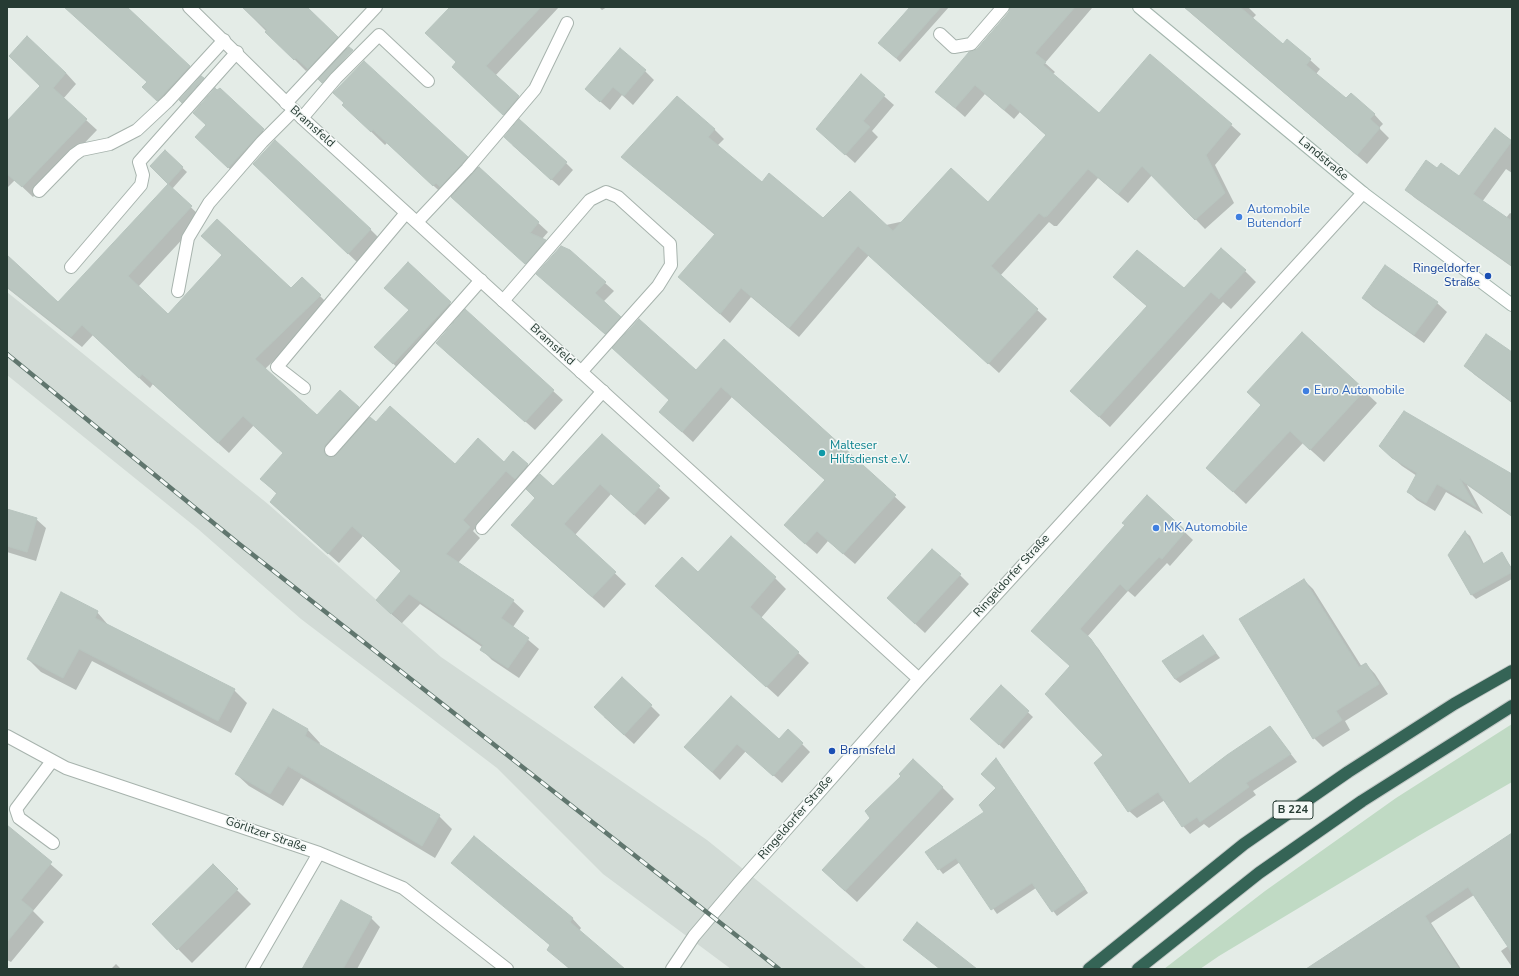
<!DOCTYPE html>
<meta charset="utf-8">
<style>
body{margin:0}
#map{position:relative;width:1519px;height:976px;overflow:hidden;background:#e4ece7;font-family:"Nunito Sans",sans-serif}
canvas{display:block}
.frame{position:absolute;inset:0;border:8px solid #263b33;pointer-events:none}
</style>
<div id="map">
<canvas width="1519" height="976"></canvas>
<div class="frame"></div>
</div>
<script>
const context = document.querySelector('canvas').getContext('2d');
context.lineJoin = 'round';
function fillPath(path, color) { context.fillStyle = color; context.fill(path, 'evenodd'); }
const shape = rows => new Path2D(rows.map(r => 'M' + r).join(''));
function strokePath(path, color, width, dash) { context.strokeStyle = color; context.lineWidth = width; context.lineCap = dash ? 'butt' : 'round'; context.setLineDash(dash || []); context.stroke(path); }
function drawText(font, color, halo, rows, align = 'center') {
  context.font = font + ' "Nunito Sans",sans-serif'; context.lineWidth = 3; context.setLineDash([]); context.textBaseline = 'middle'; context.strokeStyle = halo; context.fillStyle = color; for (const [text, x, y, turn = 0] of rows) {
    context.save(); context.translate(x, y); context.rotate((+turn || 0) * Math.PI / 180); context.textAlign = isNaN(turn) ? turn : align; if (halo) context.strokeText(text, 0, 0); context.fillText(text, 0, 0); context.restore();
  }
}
fillPath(shape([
 [7,292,268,504,441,657,707,840,867,969,731,969,603,874,497,768,301,619,198,529,7,375]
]), '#d2dbd6');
fillPath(shape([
 [1512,724,1512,782,1420,835,1219,956,1200,969,1164,969,1265,891,1396,798]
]), '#c0dac4');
fillPath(shape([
 [67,7,126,7,199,76,167,110,153,96,148,83,76,17],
 [242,7,305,7,349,49,320,80,309,69,306,71],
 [451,7,559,7,495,76,528,106,513,123,462,76,457,62],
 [599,7,607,7,602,10],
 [911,7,949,7,900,62,884,47],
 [1011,7,1092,8,1045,63,1055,72,1052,75,1099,114,1231,125,1241,134,1215,165,1234,203,1205,229,1152,175,1128,203,1098,178,1057,226,1054,226,1049,222,1000,276,1047,319,999,373,869,255,799,337,751,297,730,323,689,286,715,235,623,157,714,129,724,139,717,146,762,183,823,220,886,225,988,203,1047,136,1020,112,1014,119,985,94,965,117,936,92,977,50,1010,12],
 [1184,7,1248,7,1256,15,1252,19,1283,46,1287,40,1310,60,1320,69,1316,74,1346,100,1374,114,1383,124,1379,128,1389,138,1367,164],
 [645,71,654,80,633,105,622,95,610,110,586,89],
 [66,73,76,84,63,99,97,130,33,197,15,180,7,188,7,122],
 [861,76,894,105,872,131,878,137,855,163,817,129],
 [220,89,272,139,237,176,205,145,207,126,217,92],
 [358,119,467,157,548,232,542,239,555,250,535,272,450,196,448,199,387,143,385,145],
 [1495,129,1512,141,1512,173,1506,169,1482,202,1506,218,1510,213,1512,214,1512,267,1415,198,1406,190,1437,169,1460,178],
 [512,145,566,163,573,170,559,186],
 [165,152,187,172,172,189,202,218,138,287,168,316,291,289,302,278,330,306,265,369,317,417,358,408,369,419,455,466,504,463,513,452,553,488,602,435,670,498,645,525,611,494,575,535,626,584,604,608,523,536,536,498,517,481,473,531,480,538,458,563,513,601,524,611,513,627,539,649,519,678,492,660,481,649,482,647,420,604,402,623,387,610,402,572,363,536,339,563,281,512,271,502,277,494,261,479,284,453,254,425,229,453,153,384,150,388,93,335,82,347,7,288,7,256,58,303,169,184,151,166],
 [263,173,370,229,380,239,358,263],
 [408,263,458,311,402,372,384,355,410,311],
 [1245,271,1256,282,1231,309,1223,302,1110,427,1083,402,1148,307,1126,288,1184,289],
 [546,282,605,283,614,291,603,302,628,326,614,342],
 [1363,298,1437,303,1447,312,1424,343,1373,307],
 [465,311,563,400,535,430,446,352],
 [1302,334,1377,403,1324,462,1303,443,1246,504,1207,467,1262,406],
 [724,340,906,507,855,564,828,541,817,554,796,536,826,481,732,397,693,442,671,422],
 [1512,353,1512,403,1475,375,1465,366],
 [1389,455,1512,475,1512,517,1467,485,1483,514,1446,492,1435,511,1417,500,1408,492,1417,476,1402,466],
 [1147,496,1193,540,1170,566,1167,563,1135,597,1128,591,1087,637,1098,648,1191,785,1270,727,1297,762,1253,791,1256,795,1209,828,1204,824,1190,834,1183,826,1165,800,1137,818,1129,811,1105,755,1071,666,1040,638],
 [7,510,36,519,46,528,36,561,7,552],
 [1465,532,1470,536,1484,564,1502,554,1512,568,1512,579,1476,599,1472,595,1449,555],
 [698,574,775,578,786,589,761,618,809,663,778,697,667,597],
 [960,575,969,584,925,633,898,608],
 [1304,580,1313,589,1362,667,1366,664,1375,674,1388,694,1345,721,1350,730,1323,747,1314,738],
 [97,612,109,626,234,690,247,703,231,733,92,661,76,690,41,672,28,659],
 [1203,636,1220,658,1180,683,1175,679],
 [1001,687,1033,717,1004,749,976,724],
 [651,706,660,715,634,744,604,717],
 [274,710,308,730,320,743,319,745,439,816,452,829,435,858,301,778,283,806,249,786,236,774],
 [779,741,802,744,810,752,782,783,746,751,720,780,686,747],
 [996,759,1088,893,1057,916,1036,888,997,914,960,862,943,874,939,869,985,812,997,788],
 [942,787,954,799,857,902,835,882],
 [10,829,63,875,33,911,44,922,11,962,7,960,7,832],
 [1512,834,1512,967,1501,951,1508,946,1474,895,1431,923,1461,969,1308,969],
 [453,863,572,918,581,928,579,931,622,969,570,969,548,950,551,946],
 [213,866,251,904,192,963,153,924],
 [371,918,380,927,357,969,303,969],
 [116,964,121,969,111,969]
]), '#0003');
const building = shape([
 [64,7,127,7,190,66,157,101,142,87,147,82,64,7],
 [242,7,307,7,338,37,308,69,296,58,294,60,265,32,267,30,242,7],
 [450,7,541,7,486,66,519,96,503,115,452,67,456,62,425,33,450,7],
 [910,7,941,7,896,58,878,43,910,7],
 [1010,7,1075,7,1035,53,1046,62,1043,65,1099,113,1150,54,1232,124,1206,155,1225,193,1195,220,1142,166,1118,194,1088,169,1047,216,1044,217,1039,213,991,266,1038,309,988,364,858,246,789,328,741,288,720,314,678,277,715,234,621,157,677,96,715,129,708,137,762,182,769,173,823,218,850,191,893,231,951,168,988,202,1046,135,1010,103,1004,110,975,85,955,108,935,92,969,52,977,49,1009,12,1010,7],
 [1184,7,1240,7,1283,44,1287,39,1311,59,1306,65,1346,98,1351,93,1375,114,1370,119,1380,128,1357,155,1184,7],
 [27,36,66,73,53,88,87,119,22,187,7,174,7,121,40,86,9,56,27,36],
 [349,47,353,50,322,83,318,79,349,47],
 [620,48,646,70,624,96,613,87,600,102,585,89,620,48],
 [364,61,468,157,440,187,436,183,433,186,373,130,371,132,342,105,344,103,333,93,364,61],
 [861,74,885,95,863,121,870,127,845,155,816,129,861,74],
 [201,76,204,78,182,103,179,100,201,76],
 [215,88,217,90,220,88,264,129,228,168,195,137,206,125,193,113,215,88],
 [519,119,567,162,551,180,504,137,519,119],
 [1495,128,1512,141,1473,194,1512,221,1512,266,1405,190,1426,160,1437,168,1441,163,1459,176,1495,128],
 [275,140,371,229,348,254,253,164,275,140],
 [165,150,183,167,168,184,150,166,165,150],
 [479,167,539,222,530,233,546,240,525,264,451,197,479,167],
 [168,184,192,206,128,276,168,314,222,255,201,236,217,219,291,288,302,277,321,295,255,359,317,415,340,390,359,407,325,445,324,452,326,456,330,457,336,455,370,417,376,422,390,406,455,464,478,438,504,462,513,451,528,464,515,479,506,471,463,520,470,527,446,554,514,600,501,618,529,638,508,668,480,650,483,645,409,594,391,614,376,600,401,571,352,526,328,554,270,502,277,493,260,479,283,453,243,416,218,443,142,374,139,378,82,325,71,337,7,287,7,255,58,302,168,184],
 [561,246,570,250,606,282,595,293,621,317,605,334,536,274,561,246],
 [1221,248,1246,270,1219,299,1211,292,1099,417,1070,391,1147,306,1113,277,1137,250,1184,288,1221,248],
 [408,262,451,302,393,364,374,347,409,310,384,288,408,262],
 [1385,265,1438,302,1414,335,1362,298,1385,265],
 [465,309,554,390,525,422,436,343,465,309],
 [639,319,696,370,724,339,896,495,843,554,817,531,805,544,784,525,825,480,721,387,682,432,659,412,669,400,612,348,639,319],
 [1302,332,1365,390,1310,450,1290,431,1233,492,1206,468,1261,405,1247,392,1302,332],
 [1486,334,1512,352,1512,402,1464,366,1486,334],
 [1404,411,1512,474,1512,516,1460,479,1476,507,1437,484,1426,503,1407,492,1417,473,1392,458,1379,446,1404,411],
 [602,434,660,486,634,515,600,484,564,524,616,572,592,597,511,525,535,498,526,489,540,474,553,486,602,434],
 [1147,495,1186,531,1162,559,1159,557,1127,591,1120,584,1080,629,1091,639,1189,784,1227,755,1270,726,1291,754,1246,783,1249,787,1200,822,1197,817,1182,827,1158,792,1128,812,1094,763,1103,755,1045,694,1070,666,1031,631,1125,525,1122,523,1147,495],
 [7,509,37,518,27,552,7,546,7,509],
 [1465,531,1483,564,1502,552,1512,570,1512,572,1471,595,1448,555,1465,531],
 [731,536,776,577,750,607,799,652,766,687,655,586,682,557,698,572,731,536],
 [932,549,961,574,915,624,887,598,932,549],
 [1304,579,1359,667,1366,663,1379,684,1336,711,1342,720,1313,739,1239,619,1304,579],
 [61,592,98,611,95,618,235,689,218,721,79,649,63,678,27,659,61,592],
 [1203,635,1216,653,1175,679,1162,661,1203,635],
 [622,677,652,705,624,735,594,707,622,677],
 [1001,685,1029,711,999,745,970,719,1001,685],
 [731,696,779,739,788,729,803,743,773,776,737,744,712,772,684,747,731,696],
 [273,709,308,729,305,736,440,815,422,846,288,766,270,794,235,774,273,709],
 [996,758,1085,889,1052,912,1032,883,991,910,956,858,938,870,925,852,984,812,979,805,996,788,981,774,996,758],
 [913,759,943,787,845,891,822,870,870,818,865,811,901,776,899,774,913,759],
 [7,825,52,862,21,900,33,910,7,942,7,825],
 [1512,833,1512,953,1468,887,1425,916,1459,969,1306,969,1512,833],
 [474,836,573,918,570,922,625,969,570,969,547,950,550,945,451,863,474,836],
 [213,864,238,889,177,950,152,924,213,864],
 [341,900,372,917,343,969,302,969,341,900],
 [917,922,977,969,940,969,903,940,917,922]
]);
fillPath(building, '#bac6c0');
strokePath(building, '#b7c4be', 1);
const lane = shape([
 [940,34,954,47,971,44,1003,7],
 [286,103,376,7],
 [302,118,336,78,379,35,428,81],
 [39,191,74,155,81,150,110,144,137,130,168,101,224,40],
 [417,222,467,169,535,89,567,23],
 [71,267,141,185,143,175,139,162,237,52],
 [178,291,188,238,209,203,262,142,294,110],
 [503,301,590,200,606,192,618,197,670,244,671,265,658,286,581,372],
 [304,388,277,367,406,213],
 [331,450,481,280],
 [482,528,603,391],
 [52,761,16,809,19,818,53,843]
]);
const street = shape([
 [189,7,302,118,919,679],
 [7,736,66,768,319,853,403,888,507,969],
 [252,969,319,853],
 [672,969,694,936,739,883,919,679,1363,193]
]);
const secondary = shape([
 [1139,7,1363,193,1512,305]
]);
const highway = shape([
 [1089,969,1244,844,1348,772,1454,704,1512,671],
 [1138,969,1259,873,1362,801,1512,706]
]);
strokePath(lane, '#a7b3ad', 14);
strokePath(street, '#a7b3ad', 14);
strokePath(secondary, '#a4b6ae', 14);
strokePath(highway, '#c2c8c6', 14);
strokePath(lane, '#fff', 12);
strokePath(street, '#fff', 12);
strokePath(secondary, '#fff', 12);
strokePath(highway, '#356456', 12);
const rail = shape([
 [7,354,238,543,779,969]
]);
strokePath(rail, '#60766e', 4.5);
strokePath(rail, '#f4f8f6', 3, [9]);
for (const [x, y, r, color] of [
 [1239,217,4,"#3f7fe0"],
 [1488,276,4,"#1a4fb4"],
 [1306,391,4,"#3f7fe0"],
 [822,453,4,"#0f9aa8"],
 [1156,528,4,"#3f7fe0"],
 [832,751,4,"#1a4fb4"]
]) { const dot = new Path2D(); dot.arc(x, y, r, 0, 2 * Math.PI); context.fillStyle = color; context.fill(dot); strokePath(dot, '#f4f8f6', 1.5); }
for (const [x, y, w] of [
 [1293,810,40]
]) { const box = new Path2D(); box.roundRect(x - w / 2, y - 9, w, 18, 3); context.fillStyle = '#f4f8f6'; context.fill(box); strokePath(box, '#263b33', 1); }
drawText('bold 11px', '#263b33', null, [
 ["B 224",1293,810]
]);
drawText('12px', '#263b33', '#f4f8f6', [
 ["Bramsfeld",312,127,42],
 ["Landstraße",1323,159,40],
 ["Bramsfeld",552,345,42],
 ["Ringeldorfer Straße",1012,576,-48],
 ["Ringeldorfer Straße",796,818,-49],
 ["Görlitzer Straße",266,835,19]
]);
drawText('12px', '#366cbe', '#f4f8f6', [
 ["Automobile",1247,210],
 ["Butendorf",1247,224],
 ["Euro Automobile",1314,391],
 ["MK Automobile",1164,528]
], 'left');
drawText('12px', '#164399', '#f4f8f6', [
 ["Ringeldorfer",1480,269],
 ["Straße",1480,283],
 ["Bramsfeld",840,751,"left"]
], 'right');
drawText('12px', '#0d838f', '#f4f8f6', [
 ["Malteser",830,446],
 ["Hilfsdienst e.V.",830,460]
], 'left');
</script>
